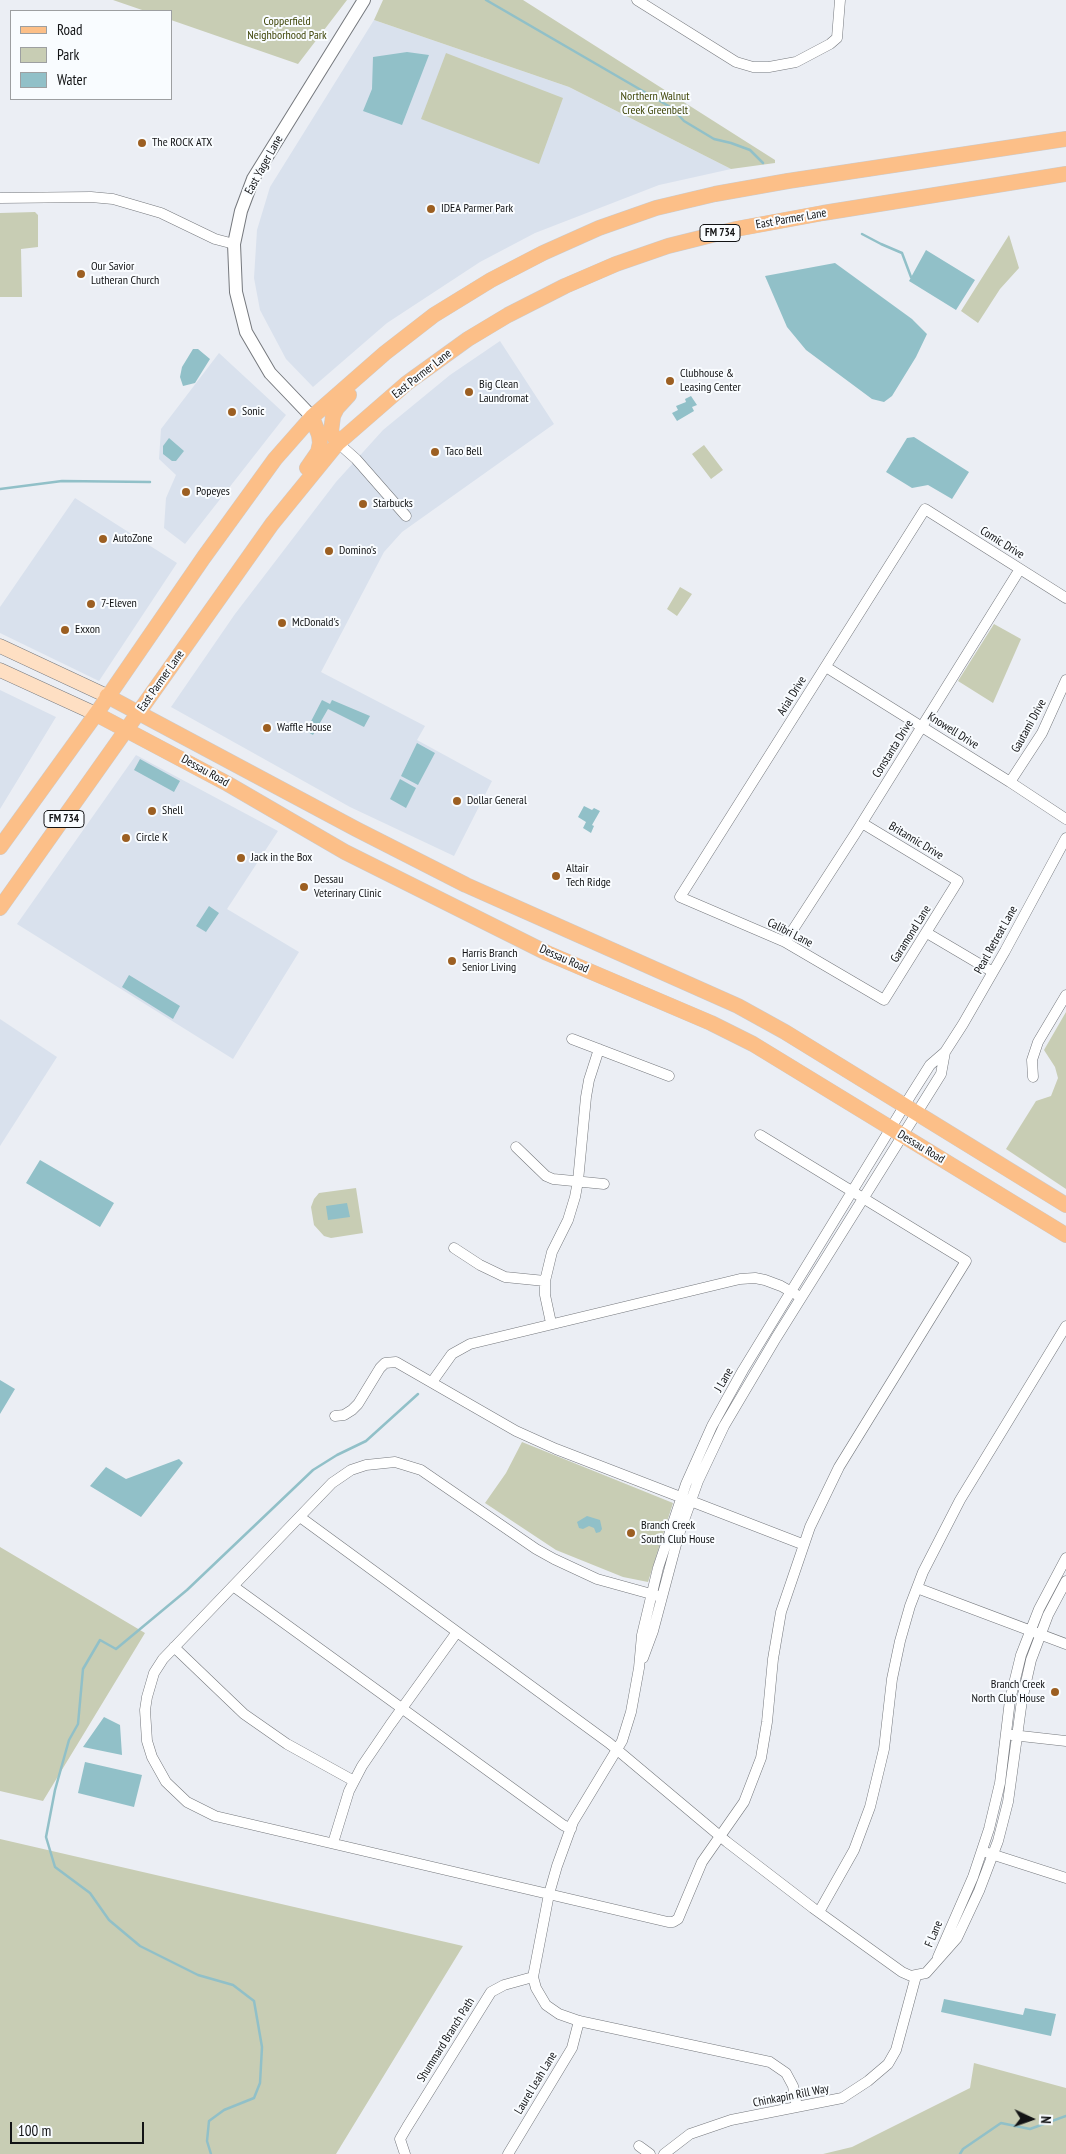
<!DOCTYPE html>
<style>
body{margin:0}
#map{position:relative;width:1066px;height:2154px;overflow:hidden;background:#ebeef4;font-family:"PT Sans Narrow",sans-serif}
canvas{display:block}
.legend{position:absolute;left:10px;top:10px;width:162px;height:90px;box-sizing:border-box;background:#f9fcff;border:1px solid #9d9fa1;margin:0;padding:6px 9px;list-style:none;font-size:15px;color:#121315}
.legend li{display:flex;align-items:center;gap:10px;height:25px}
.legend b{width:25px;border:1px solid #9d9fa1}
.north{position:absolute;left:1006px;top:2094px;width:50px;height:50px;-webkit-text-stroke:4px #f9fcff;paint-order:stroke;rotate:93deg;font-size:14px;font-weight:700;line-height:20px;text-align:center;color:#121315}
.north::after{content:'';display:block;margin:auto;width:18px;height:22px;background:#121315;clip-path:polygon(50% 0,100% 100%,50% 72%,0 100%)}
.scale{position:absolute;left:10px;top:2122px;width:134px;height:22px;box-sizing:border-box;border:2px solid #121315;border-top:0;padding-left:6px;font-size:15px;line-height:18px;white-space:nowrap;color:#121315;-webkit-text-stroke:4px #f9fcff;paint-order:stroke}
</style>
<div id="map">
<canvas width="1066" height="2154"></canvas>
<ul class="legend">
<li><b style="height:6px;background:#fcbf88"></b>Road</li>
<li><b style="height:14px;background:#c8cdb4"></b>Park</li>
<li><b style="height:14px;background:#91c0c8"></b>Water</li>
</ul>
<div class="north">N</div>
<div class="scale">100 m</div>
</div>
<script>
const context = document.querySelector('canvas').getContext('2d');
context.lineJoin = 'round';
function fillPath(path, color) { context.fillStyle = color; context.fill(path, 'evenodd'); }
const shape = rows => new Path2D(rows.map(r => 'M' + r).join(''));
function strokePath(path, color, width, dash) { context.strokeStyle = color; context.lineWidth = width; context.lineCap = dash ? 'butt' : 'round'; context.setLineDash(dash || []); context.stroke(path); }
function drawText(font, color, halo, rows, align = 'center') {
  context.font = font + ' "PT Sans Narrow",sans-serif'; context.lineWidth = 4; context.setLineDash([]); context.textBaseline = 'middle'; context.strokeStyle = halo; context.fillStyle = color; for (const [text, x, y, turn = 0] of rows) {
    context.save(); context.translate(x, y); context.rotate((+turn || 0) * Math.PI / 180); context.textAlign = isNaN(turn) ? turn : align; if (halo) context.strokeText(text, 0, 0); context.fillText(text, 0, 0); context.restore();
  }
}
fillPath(shape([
 [374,20,569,87,731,169,659,185,535,233,480,262,387,323,313,387,286,359,260,310,254,278,257,230,270,187],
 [500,341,554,424,402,532,384,552,321,672,425,726,417,740,492,781,454,856,350,807,171,707,235,614,336,482,383,430,450,375],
 [219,353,286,415,185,544,164,528,166,498,176,475,159,459,161,429],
 [75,498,177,563,99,681,0,633,0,607],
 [0,690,56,717,0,809],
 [136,755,278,831,227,909,299,952,233,1059,17,924],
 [0,1019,57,1057,0,1146]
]), '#d9e1ed');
fillPath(shape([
 [113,0,347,0,298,64,171,20,171,11,145,11],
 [383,0,523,0,775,160,775,163,731,169,569,87,374,20],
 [446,53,563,98,539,164,421,119],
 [35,212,38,215,38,247,21,249,22,297,0,297,0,213],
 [1009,235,1019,268,1000,289,978,323,961,311],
 [704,445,723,470,711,479,692,454],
 [680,587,692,594,677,616,667,609],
 [994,624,1021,639,993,703,958,681],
 [1066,1012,1066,1189,1006,1149,1036,1101,1051,1096,1058,1078,1055,1067,1044,1050],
 [356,1188,363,1233,331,1238,324,1236,314,1225,311,1207,314,1199,319,1193],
 [522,1442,673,1503,648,1582,623,1577,556,1550,485,1503,506,1473],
 [0,1547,145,1633,43,1801,0,1791],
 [0,1839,463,1946,336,2154,0,2154],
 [974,2063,1066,2088,1066,2154,823,2154,852,2147,970,2088]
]), '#c8cdb4');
fillPath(shape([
 [407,52,429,55,402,125,363,111,372,89,373,57],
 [926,250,975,280,956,310,909,281],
 [835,263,912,319,927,334,916,357,892,396,884,402,872,399,806,350,787,327,765,276],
 [193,349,198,349,210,359,195,383,183,386,180,377,182,367],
 [691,396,697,405,692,407,694,411,677,421,672,413,678,410,676,406,686,402,685,399],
 [914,437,969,472,952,499,928,485,912,488,886,472,907,438],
 [169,438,184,451,176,461,172,461,163,454,163,446],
 [322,700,330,704,332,700,370,716,364,727,328,709,313,735,306,731],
 [417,743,435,753,418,785,401,776],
 [140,759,180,781,174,792,134,770],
 [400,779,416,788,406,808,390,799],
 [584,806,592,810,594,808,600,811,592,825,594,826,591,833,583,828,586,822,578,817],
 [209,906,219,913,206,932,196,926],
 [129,975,180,1006,173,1019,122,987],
 [40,1160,114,1203,100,1227,26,1183],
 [347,1203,350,1217,328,1220,326,1206],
 [0,1380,15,1389,0,1414],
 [179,1459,183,1463,141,1517,90,1486,106,1467,126,1479],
 [587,1516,600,1520,602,1529,600,1532,596,1533,594,1528,589,1526,583,1529,579,1528,577,1522],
 [104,1717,120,1725,122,1755,83,1747],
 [85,1762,142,1775,134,1807,78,1793],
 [944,1999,1023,2015,1025,2008,1056,2014,1051,2036,941,2012]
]), '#91c0c8');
strokePath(shape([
 [486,0,672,108,684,121,714,139,731,143,750,150,763,163],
 [862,234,881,244,902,253,911,277],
 [0,489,62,481,150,482],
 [211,2154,207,2141,209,2121,224,2110,254,2098,260,2083,262,2047,254,2001,233,1985,198,1975,140,1946,109,1920,90,1893,55,1867,46,1837,55,1790,69,1740,78,1724,83,1669,100,1640,116,1649,187,1590,313,1470,337,1455,366,1441,418,1394],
 [960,2154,963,2149,1001,2123,1030,2129,1066,2116]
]), '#91c0c8', 2.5);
const minor = shape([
 [637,0,736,62,753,67,769,67,796,62,830,44,837,38,840,0],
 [0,198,91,197,113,199,161,213,215,239,234,244],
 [338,443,356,459,406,516],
 [826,667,1010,782,1066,819],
 [1010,782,1042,733,1066,680],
 [862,823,958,881,884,1000,785,942,680,897,925,509,1066,598],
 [927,933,993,972],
 [785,942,855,834,1020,569],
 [572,1039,669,1076],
 [1033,1077,1032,1060,1038,1042,1066,995],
 [516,1147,546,1176,553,1179,604,1184],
 [454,1248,480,1265,505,1277,545,1281],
 [551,1323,545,1295,545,1281,552,1252,568,1220,575,1197,578,1181,586,1097,589,1080,599,1049],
 [432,1382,452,1354,470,1344,740,1279,755,1278,765,1280,781,1286,797,1295],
 [335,1416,344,1415,352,1410,358,1404,380,1368,385,1363,396,1362,516,1431,556,1449,802,1544],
 [300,1517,609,1743,727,1842,813,1908,902,1972,911,1976,926,1973,957,1938,979,1891,998,1841,1008,1802,1022,1700,1031,1660,1048,1615,1066,1581],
 [233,1586,563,1825,571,1829],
 [917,1588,1066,1644],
 [662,1597,597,1579,554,1559,536,1549,421,1470,395,1462,366,1465,351,1470,332,1483,163,1659,154,1673,147,1697,145,1710,147,1741,152,1757,166,1782,187,1802,215,1816,668,1922,673,1922,678,1919,702,1862,744,1802,761,1758,767,1722,773,1659,781,1612,810,1527,839,1467,966,1261,760,1135],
 [174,1647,244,1714,287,1744,354,1781],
 [643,1658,653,1631,678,1537,698,1481,724,1426,776,1338,941,1074,945,1052],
 [1012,1735,1066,1741],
 [333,1843,349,1791,362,1766,390,1725,457,1632],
 [988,1853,1066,1878],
 [819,1912,854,1850,870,1807,884,1749,892,1679,900,1641,910,1606,923,1572,960,1500,1066,1326],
 [938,1957,973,1877,989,1829,1000,1783,1010,1700,1021,1655,1039,1609,1066,1558],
 [797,2107,793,2086,786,2073,770,2062,579,2021,559,2014,546,2005,536,1988,533,1977,549,1894,557,1866,573,1822,622,1741,631,1712,639,1668,642,1635,658,1568,686,1484,712,1426,743,1370,911,1095,930,1065,945,1052,963,1024,1005,951,1066,838],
 [639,2146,650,2154],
 [405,2154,400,2139,407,2127,491,1992,504,1985,533,1977],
 [508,2154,572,2048,579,2021],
 [664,2154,690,2134,731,2120,842,2098,868,2081,888,2064,896,2050,916,1976]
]);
const tertiary = shape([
 [312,417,270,373,246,332,236,292,234,244,241,211,253,179,364,0]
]);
const secondary = shape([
 [0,646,107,696],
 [0,670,96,714]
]);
const primary = shape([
 [338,443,331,432,333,416,337,408,349,395],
 [307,468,318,452,320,443,319,435,312,417],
 [107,696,356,829,466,885,738,1006,785,1032,1066,1205],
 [96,714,228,784,345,852,547,953,711,1023,753,1044,1066,1235],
 [0,847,96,714,204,557,275,459,312,417,385,353,434,315,491,280,543,253,599,228,656,208,715,194,788,181,1066,139],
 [0,908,272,524,338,443,407,383,468,339,508,315,565,286,616,264,668,246,736,229,823,213,1066,174]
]);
strokePath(minor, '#75787d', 11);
strokePath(tertiary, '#75787d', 14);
strokePath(secondary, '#75787d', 15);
strokePath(primary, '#cbcbcc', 16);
strokePath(minor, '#fff', 10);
strokePath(tertiary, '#fff', 12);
strokePath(secondary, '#fedfc3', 14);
strokePath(primary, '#fcbf88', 15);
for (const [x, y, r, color] of [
 [142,143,5,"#9c5f22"],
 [431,209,5,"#9c5f22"],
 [81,274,5,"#9c5f22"],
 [670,381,5,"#9c5f22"],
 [469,392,5,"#9c5f22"],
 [232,412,5,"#9c5f22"],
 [435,452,5,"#9c5f22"],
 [186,492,5,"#9c5f22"],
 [363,504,5,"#9c5f22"],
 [103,539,5,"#9c5f22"],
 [329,551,5,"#9c5f22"],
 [91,604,5,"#9c5f22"],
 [282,623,5,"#9c5f22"],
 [65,630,5,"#9c5f22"],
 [267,728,5,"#9c5f22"],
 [457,801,5,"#9c5f22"],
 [152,811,5,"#9c5f22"],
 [126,838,5,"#9c5f22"],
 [241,858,5,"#9c5f22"],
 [556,876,5,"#9c5f22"],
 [304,887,5,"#9c5f22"],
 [452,961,5,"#9c5f22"],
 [631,1533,5,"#9c5f22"],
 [1055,1692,5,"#9c5f22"]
]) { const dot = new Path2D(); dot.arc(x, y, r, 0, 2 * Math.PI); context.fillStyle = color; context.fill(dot); strokePath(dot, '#f9fcff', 2); }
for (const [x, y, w] of [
 [720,233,40],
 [64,819,40]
]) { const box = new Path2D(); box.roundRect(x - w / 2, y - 8.5, w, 17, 4); context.fillStyle = '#f9fcff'; context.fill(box); strokePath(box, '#121315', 1); }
drawText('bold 11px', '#121315', null, [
 ["FM 734",720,233],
 ["FM 734",64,819]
]);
drawText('12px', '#40470a', '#f9fcff', [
 ["Copperfield",287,22],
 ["Neighborhood Park",287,36],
 ["Northern Walnut",655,97],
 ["Creek Greenbelt",655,111]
]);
drawText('12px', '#121315', '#f9fcff', [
 ["The ROCK ATX",152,143],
 ["IDEA Parmer Park",441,209],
 ["Our Savior",91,267],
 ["Lutheran Church",91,281],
 ["Clubhouse &",680,374],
 ["Leasing Center",680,388],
 ["Big Clean",479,385],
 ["Laundromat",479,399],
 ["Sonic",242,412],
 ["Taco Bell",445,452],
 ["Popeyes",196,492],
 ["Starbucks",373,504],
 ["AutoZone",113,539],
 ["Domino's",339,551],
 ["7-Eleven",101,604],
 ["McDonald's",292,623],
 ["Exxon",75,630],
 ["Waffle House",277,728],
 ["Dollar General",467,801],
 ["Shell",162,811],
 ["Circle K",136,838],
 ["Jack in the Box",251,858],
 ["Altair",566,869],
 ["Tech Ridge",566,883],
 ["Dessau",314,880],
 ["Veterinary Clinic",314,894],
 ["Harris Branch",462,954],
 ["Senior Living",462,968],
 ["Branch Creek",641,1526],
 ["South Club House",641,1540],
 ["Branch Creek",1045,1685,"right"],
 ["North Club House",1045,1699,"right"]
], 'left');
drawText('12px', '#121315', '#f9fcff', [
 ["East Yager Lane",264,165,-61],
 ["East Parmer Lane",791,219,-10],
 ["East Parmer Lane",422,374,-38],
 ["Comic Drive",1002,543,32],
 ["East Parmer Lane",161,681,-55],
 ["Arial Drive",792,696,-58],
 ["Gautami Drive",1029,726,-61],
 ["Knowell Drive",953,731,32],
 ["Constanta Drive",893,749,-58],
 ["Dessau Road",205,771,29],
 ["Britannic Drive",916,841,31],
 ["Calibri Lane",790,933,27],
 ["Garamond Lane",911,934,-58],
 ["Pearl Retreat Lane",996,940,-61],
 ["Dessau Road",564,959,24],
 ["Dessau Road",921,1147,31],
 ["J Lane",724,1380,-60],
 ["F Lane",934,1934,-67],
 ["Shummard Branch Path",446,2040,-58],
 ["Laurel Leah Lane",536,2083,-59],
 ["Chinkapin Rill Way",791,2096,-11]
]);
</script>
